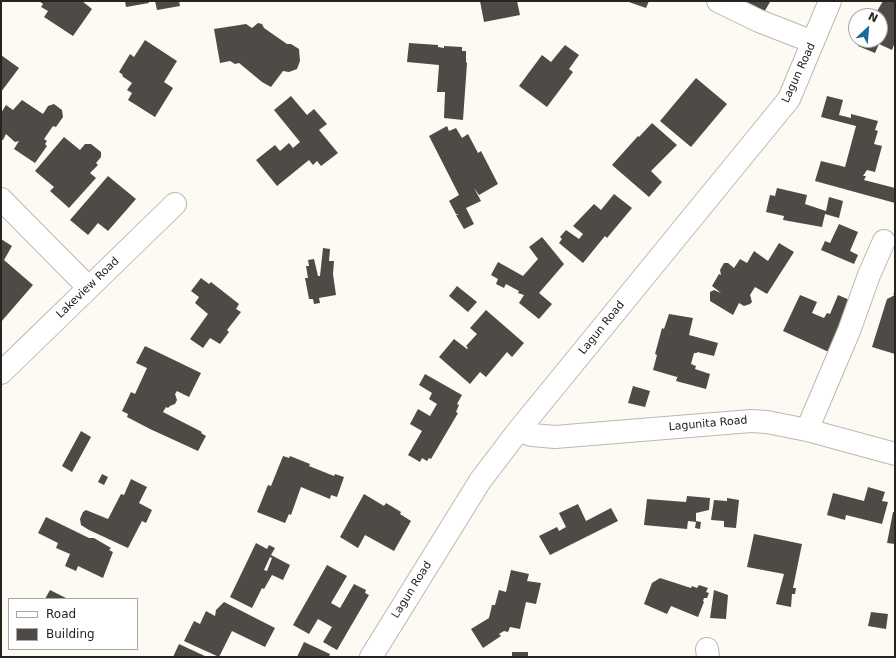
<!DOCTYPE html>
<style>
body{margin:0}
#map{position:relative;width:896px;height:658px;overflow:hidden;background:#fdfaf3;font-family:"DejaVu Sans",sans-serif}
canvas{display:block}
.frame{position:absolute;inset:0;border:2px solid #252421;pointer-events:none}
.legend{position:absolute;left:8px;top:598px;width:130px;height:52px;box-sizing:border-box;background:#fff;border:1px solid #a8a7a6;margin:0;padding:5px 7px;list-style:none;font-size:12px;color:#252421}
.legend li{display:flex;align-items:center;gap:8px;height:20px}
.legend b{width:20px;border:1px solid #a8a7a6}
.north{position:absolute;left:848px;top:8px;width:40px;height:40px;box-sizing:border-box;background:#fff;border:1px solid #a8a7a6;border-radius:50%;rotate:26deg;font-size:11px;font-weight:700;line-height:16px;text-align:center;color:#252421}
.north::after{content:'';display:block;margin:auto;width:14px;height:18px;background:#1c6a9d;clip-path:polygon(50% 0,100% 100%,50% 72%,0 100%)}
</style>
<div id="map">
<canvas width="896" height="658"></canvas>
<div class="frame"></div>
<ul class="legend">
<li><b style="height:5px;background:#fff"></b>Road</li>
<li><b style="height:11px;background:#4e4b46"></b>Building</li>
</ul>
<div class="north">N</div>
</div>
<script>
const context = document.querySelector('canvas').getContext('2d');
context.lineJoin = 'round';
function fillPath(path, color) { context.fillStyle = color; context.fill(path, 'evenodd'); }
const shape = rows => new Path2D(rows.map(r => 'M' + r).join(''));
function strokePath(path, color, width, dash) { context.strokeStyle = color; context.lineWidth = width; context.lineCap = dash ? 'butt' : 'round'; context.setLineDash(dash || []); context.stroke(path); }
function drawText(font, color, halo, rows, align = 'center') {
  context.font = font + ' "DejaVu Sans",sans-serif'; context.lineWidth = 4; context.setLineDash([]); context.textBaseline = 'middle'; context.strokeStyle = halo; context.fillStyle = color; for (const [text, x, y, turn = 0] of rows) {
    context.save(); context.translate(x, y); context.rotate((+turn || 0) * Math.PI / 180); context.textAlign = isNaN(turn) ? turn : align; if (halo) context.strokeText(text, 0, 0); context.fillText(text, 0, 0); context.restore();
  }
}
fillPath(shape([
 [39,1,82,1,92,9,73,36,44,17,48,11,41,7,43,4],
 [125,1,148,1,149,3,126,7],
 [155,1,179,1,180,6,157,10],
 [480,1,517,1,520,15,484,22],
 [626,1,649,1,646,8],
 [734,1,767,1,770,2,763,14],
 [883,1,895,1,895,42,892,50,879,44,875,53,858,46,860,40,880,40,880,16,877,16,878,14,876,13],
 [258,23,262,24,264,28,287,44,291,44,299,49,300,61,297,69,289,72,283,71,271,87,262,82,239,63,235,64,230,61,220,63,214,29,246,24,252,28],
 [145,40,177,61,164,82,173,88,155,117,128,100,132,93,127,90,132,83,122,76,123,75,119,72,130,54,134,57],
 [409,43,438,45,438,47,444,48,444,46,462,47,462,51,466,51,466,62,467,63,463,120,444,118,445,92,437,92,439,65,407,62],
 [565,45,579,55,569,69,573,72,547,107,519,86,542,55,551,62],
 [1,55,19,68,1,92],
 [696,78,727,104,691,147,660,121],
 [291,96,307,115,314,109,327,124,319,130,338,153,321,166,317,161,313,165,309,160,277,186,256,160,275,145,280,151,289,143,293,148,300,142,274,110],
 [827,96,843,100,839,115,851,118,851,114,878,121,875,130,878,131,874,144,882,146,875,172,867,170,863,176,866,176,864,180,895,188,895,203,815,181,821,161,845,167,856,126,821,117],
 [22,100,43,114,48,106,54,104,62,110,63,117,56,127,53,126,44,139,47,141,45,144,47,146,35,163,14,149,19,141,15,142,6,134,3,140,1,139,1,113,6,105,13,110],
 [652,123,677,145,651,171,662,182,649,197,612,165,638,136,639,137],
 [447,126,449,131,456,128,462,138,468,134,478,153,481,151,498,184,479,195,474,188,481,201,466,208,474,224,464,229,456,215,459,214,456,214,449,201,459,195,429,136],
 [64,137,80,150,85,144,91,144,101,152,101,157,96,163,98,165,90,173,96,178,69,208,50,191,54,187,35,171],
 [108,176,136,199,108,231,98,223,88,235,70,220],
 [777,188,807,195,805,204,826,211,829,197,843,201,839,218,825,214,822,227,783,220,784,216,766,212,770,195,775,196],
 [614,194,632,208,607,238,605,236,583,263,559,243,562,239,560,237,566,230,579,239,583,234,573,226,594,204,601,210],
 [839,224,858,232,850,251,858,255,854,264,821,250,825,241,830,243],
 [542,237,564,264,539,293,552,304,539,319,519,303,524,295,518,293,519,291,506,284,504,288,496,284,498,279,491,275,498,262,523,276,538,259,529,247],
 [1,239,12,246,4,260,33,285,1,322],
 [779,243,794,252,767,294,755,287,750,295,752,302,750,304,744,306,739,303,733,315,710,301,710,292,714,290,721,293,712,286,719,274,721,275,720,270,724,263,728,263,734,268,740,259,747,263,754,251,768,261],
 [323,248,330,249,329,261,334,261,333,274,336,295,319,298,320,303,314,304,313,299,309,299,305,278,308,278,306,266,309,266,308,260,314,259,318,276,320,276],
 [201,278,209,284,211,282,239,304,236,309,241,312,227,330,229,332,220,344,210,338,203,348,190,339,208,314,195,303,199,297,191,291],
 [457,286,477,302,468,312,449,296],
 [895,292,895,354,872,347,887,299,895,295,893,294],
 [800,295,817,302,812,313,824,318,827,313,830,314,838,295,852,301,831,353,783,331],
 [486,310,524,343,512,357,507,352,486,377,480,372,470,384,439,357,454,339,467,349,468,348,466,346,477,334,470,328],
 [669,314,693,318,689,335,718,343,714,356,697,352,697,353,694,353,691,364,696,366,695,369,710,374,706,389,676,381,678,375,677,377,653,370,657,355,655,354,662,328,664,329],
 [145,346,201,373,189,397,177,391,175,394,177,400,175,404,170,406,168,408,166,407,163,412,202,432,201,433,206,436,198,451,150,429,127,417,128,414,122,411,131,392,135,394,147,368,136,363],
 [425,374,462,395,457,404,459,405,456,412,458,413,431,459,429,458,427,461,422,458,420,462,408,455,422,431,410,424,418,409,430,416,437,404,429,399,432,393,419,385],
 [633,386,650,391,645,407,628,403],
 [81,431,91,437,72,472,62,466],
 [283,456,289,458,290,456,310,464,309,466,334,476,335,474,344,477,337,497,331,495,330,499,301,487,291,515,289,514,285,523,257,512,268,485,271,486],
 [102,474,108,477,104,485,98,482],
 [131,479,147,487,139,503,152,510,146,523,142,521,128,548,89,530,81,525,80,519,83,512,86,510,108,519,121,494,124,495],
 [868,487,885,492,882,501,888,502,882,524,846,515,845,520,827,515,833,493,864,501],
 [364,494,384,506,386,503,401,512,400,514,411,521,394,551,365,535,358,548,340,537],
 [687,496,710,498,709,510,696,513,696,521,701,522,700,529,695,528,696,522,688,521,687,529,644,525,647,499,686,502],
 [727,498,739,500,736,528,724,527,724,521,711,520,714,500,727,501],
 [578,504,586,521,611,508,618,521,550,555,539,536,557,527,559,531,566,527,559,513],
 [893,512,895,512,895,544,887,543],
 [46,517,89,538,94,538,111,548,109,550,113,552,103,578,78,566,76,571,65,566,70,554,56,548,58,543,38,533],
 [754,534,802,544,793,588,796,588,795,594,792,594,791,607,776,604,784,574,747,567],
 [256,543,267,549,269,545,275,548,271,555,290,565,283,580,272,575,264,589,262,588,252,608,230,597],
 [270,557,272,558,267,571,264,570],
 [327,565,347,576,331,603,340,608,354,584,366,590,365,593,369,595,337,650,323,642,332,627,318,619,309,634,293,625],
 [511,570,529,574,527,581,541,583,536,604,526,602,520,629,510,627,508,632,504,631,499,634,501,636,483,648,471,629,489,618,492,605,495,605,499,590,506,592],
 [660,578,691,588,692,586,697,588,699,585,708,588,706,592,709,593,707,598,704,598,703,601,704,602,698,617,671,606,667,614,644,604,652,583],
 [50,590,68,599,45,599],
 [714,590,728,595,726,619,710,618],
 [224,602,275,628,265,647,232,631,219,657,184,641,194,621,200,624,206,611,215,616,216,610],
 [871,612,888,614,886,629,868,626],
 [304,642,330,654,329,657,297,657],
 [179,644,207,657,173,657],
 [512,652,528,652,528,657,512,657]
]), '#4e4b46');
const minor = shape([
 [718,1,759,21,813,42],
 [1,199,88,287],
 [1,373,175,204],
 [807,430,849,331,869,275,884,241],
 [518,431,532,435,555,437,751,421,767,422,807,430,895,454],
 [707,649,708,657],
 [371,657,480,481,518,431,789,99,830,1]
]);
strokePath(minor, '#bbb8b1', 24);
strokePath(minor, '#fff', 22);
drawText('11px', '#252421', '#fff', [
 ["Lagun Road",799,73,-65],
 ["Lakeview Road",88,288,-44],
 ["Lagun Road",602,328,-51],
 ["Lagunita Road",708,424,-5],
 ["Lagun Road",412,590,-58]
]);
</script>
